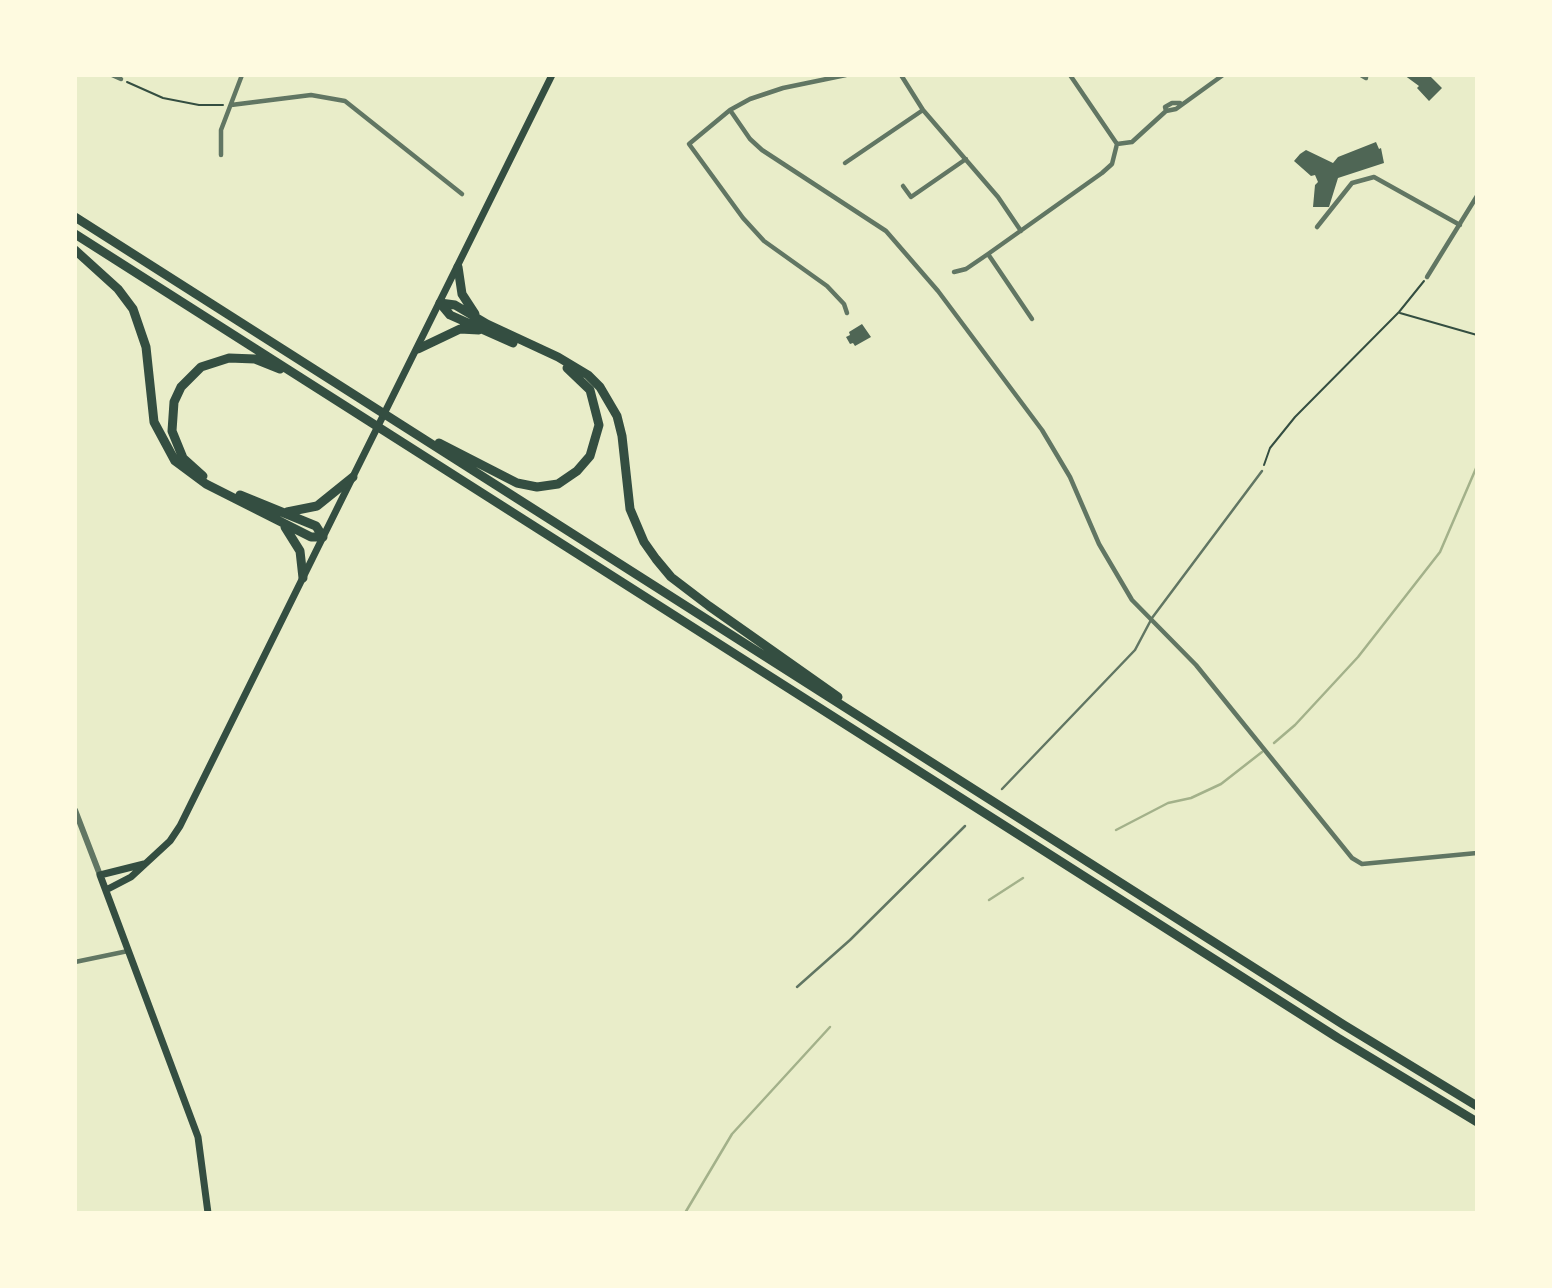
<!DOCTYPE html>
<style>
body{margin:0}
#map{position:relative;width:1552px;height:1288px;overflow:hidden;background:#e9edc9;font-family:Montserrat,sans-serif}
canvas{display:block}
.frame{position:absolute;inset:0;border:77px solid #fefae0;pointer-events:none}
</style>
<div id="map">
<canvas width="1552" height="1288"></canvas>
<div class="frame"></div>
</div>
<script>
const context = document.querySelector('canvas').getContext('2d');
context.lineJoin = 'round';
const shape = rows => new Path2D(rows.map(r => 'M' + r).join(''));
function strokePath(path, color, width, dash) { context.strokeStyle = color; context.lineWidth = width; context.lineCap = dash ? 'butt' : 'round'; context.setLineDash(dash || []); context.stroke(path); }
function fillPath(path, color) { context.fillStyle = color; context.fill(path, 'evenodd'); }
strokePath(shape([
 [1274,743,1295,725,1358,657,1440,552,1477,466],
 [1116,830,1168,803,1191,798,1221,784,1262,752],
 [989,900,1023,878],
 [685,1213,732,1134,830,1027]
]), '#a3b18a', 2.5);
fillPath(shape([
 [1404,75,1429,75,1442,88,1429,101,1417,88,1419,86],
 [1376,142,1379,149,1381,148,1384,163,1338,178,1329,207,1313,207,1315,185,1318,182,1315,175,1311,176,1294,161,1300,154,1306,150,1333,163,1338,157],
 [862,324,871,337,855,346,853,343,850,344,846,337,850,335,849,332]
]), '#4f6655');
strokePath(shape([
 [127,82,163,98,199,105,223,105],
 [1400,313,1477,335],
 [1264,465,1270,448,1295,417,1399,312,1424,281]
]), '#344e41', 2);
strokePath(shape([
 [1002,789,1135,650,1152,618,1262,471],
 [797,987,850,940,965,826]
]), '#617663', 2.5);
strokePath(shape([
 [112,75,121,79],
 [846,75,783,88,750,99,730,110,689,144,743,218,764,241,827,286,844,304,847,313],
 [901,75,923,110,998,197,1021,231],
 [1070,75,1117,144],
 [1361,75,1366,78],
 [231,105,311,95,345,101,462,194],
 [730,110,750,139,762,150,886,231,938,291,1042,430,1070,477,1099,544,1132,600,1196,665,1352,858,1362,864,1477,853],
 [1166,111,1165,107,1172,103,1180,103],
 [1117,144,1132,142,1166,111,1176,109,1223,75],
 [221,155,221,130,242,75],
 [845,163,923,110],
 [903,186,911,197,966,159],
 [1317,227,1352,183,1374,177,1460,225],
 [988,254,1032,319],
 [954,272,966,269,988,254,1102,173,1112,164,1117,144],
 [1427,277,1477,196],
 [75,962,128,951]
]), '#617663', 4.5);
strokePath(shape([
 [75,810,100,875]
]), '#617663', 6);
strokePath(shape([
 [144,864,100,875,198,1137,208,1213],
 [106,890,131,877,170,841,180,826,323,537]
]), '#344e41', 7);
strokePath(shape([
 [323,537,552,75]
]), '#344e41', 7);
strokePath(shape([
 [75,217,1344,1025,1477,1106],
 [75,234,1338,1038,1477,1122],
 [75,250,118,289,133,309,146,347,154,422,175,461,206,484,311,537,323,537],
 [458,267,462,294,475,314],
 [440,303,455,305,487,324,558,357,588,375,600,387,617,416,622,436,630,509,644,542,656,559,671,577,709,606,838,697],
 [440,303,450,315,513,343],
 [418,349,460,329,479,330],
 [439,443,517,483,537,487,558,484,577,471,590,456,599,425,590,390,567,368],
 [203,476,183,458,172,431,174,402,181,387,201,367,229,358,255,359,280,369],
 [240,495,316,526,323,537],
 [287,512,317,506,353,477],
 [285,527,300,551,303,578]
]), '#344e41', 9);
</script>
